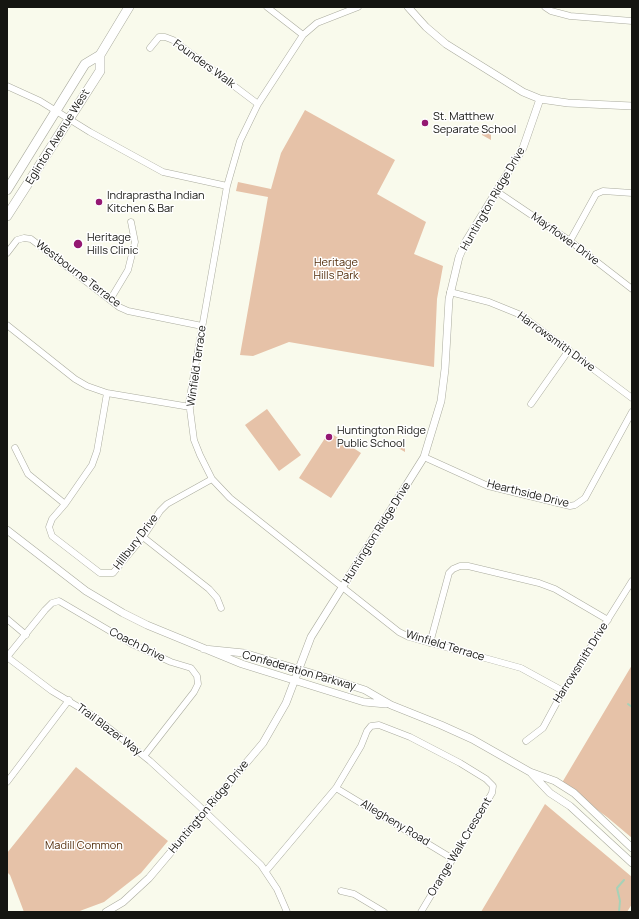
<!DOCTYPE html>
<style>
body{margin:0}
#map{position:relative;width:639px;height:919px;overflow:hidden;background:#f9faec;font-family:Manrope,sans-serif}
canvas{display:block}
.frame{position:absolute;inset:0;border:8px solid #151511;pointer-events:none}
</style>
<div id="map">
<canvas width="639" height="919"></canvas>
<div class="frame"></div>
</div>
<script>
const context = document.querySelector('canvas').getContext('2d');
context.lineJoin = 'round';
function fillPath(path, color) { context.fillStyle = color; context.fill(path, 'evenodd'); }
const shape = rows => new Path2D(rows.map(r => 'M' + r).join(''));
function strokePath(path, color, width, dash) { context.strokeStyle = color; context.lineWidth = width; context.lineCap = dash ? 'butt' : 'round'; context.setLineDash(dash || []); context.stroke(path); }
function drawText(font, color, halo, rows, align = 'center') {
  context.font = font + ' Manrope,sans-serif'; context.lineWidth = 3; context.setLineDash([]); context.textBaseline = 'middle'; context.strokeStyle = halo; context.fillStyle = color; for (const [text, x, y, turn = 0] of rows) {
    context.save(); context.translate(x, y); context.rotate((+turn || 0) * Math.PI / 180); context.textAlign = isNaN(turn) ? turn : align; if (halo) context.strokeText(text, 0, 0); context.fillText(text, 0, 0); context.restore();
  }
}
fillPath(shape([
 [305,110,395,160,377,194,426,222,414,254,443,266,437,299,434,367,289,342,253,356,240,355,268,197,236,191,238,182,271,189,281,153],
 [489,126,491,128,491,140,482,135,483,127],
 [267,409,301,455,279,471,245,425],
 [329,432,361,453,331,498,299,478],
 [393,442,405,442,405,452,393,445],
 [632,665,632,838,607,817,564,786,563,781],
 [76,767,168,841,141,873,104,902,77,912,24,912,10,875,7,872,7,853],
 [545,804,632,877,632,904,627,912,481,912]
]), '#e6c2a8');
strokePath(shape([
 [628,704,632,707],
 [619,912,620,901,617,888,624,880]
]), '#a6d2b8', 2);
const minor = shape([
 [267,7,303,35],
 [358,7,317,23,303,35,258,104,240,141,227,186,189,402,194,440,200,455,212,479,230,498,399,632,409,637,521,668,563,691],
 [545,7,551,11,570,16,632,21],
 [150,48,159,37,165,37,173,40,258,104],
 [7,86,40,101,90,132,163,172,227,186],
 [496,191,570,241,632,289],
 [570,241,596,194,603,191,632,193],
 [7,253,17,240,24,238,31,239,119,307,128,311,202,326],
 [450,292,489,302,521,315,632,398],
 [110,300,128,270,135,242,131,222],
 [7,325,75,379,87,386,107,393,190,407],
 [107,393,97,451,92,465,65,504,52,519,49,527,52,536,100,573,113,573,143,537,160,511,167,504,212,479],
 [531,404,569,350],
 [15,448,28,474,65,504],
 [424,457,488,486,570,506,575,505,585,498,632,412],
 [143,537,209,589,217,598,221,608],
 [7,619,26,635],
 [430,643,449,573,453,569,460,566,468,566,539,583,555,589,608,620],
 [7,657,52,691,95,717,150,761,197,804,261,865,277,889,287,912],
 [7,657,45,610,52,603,59,601,132,644,171,662,191,668,197,676,198,684,194,692,144,756],
 [526,741,543,728,563,691,632,581],
 [7,782,69,700],
 [336,788,453,859],
 [266,871,336,788,361,746,367,731,371,726,379,725,410,737,460,763,486,779,493,786,492,793,421,912],
 [341,891,354,894,384,912]
]);
const tertiary = shape([
 [408,7,426,27,446,44,523,92,540,99,568,103,632,106],
 [7,530,86,591,123,613,147,625,242,664,364,702,386,704],
 [204,649,244,653,331,679,365,690,391,705,441,725,472,739,530,772,555,781,574,793,632,848],
 [532,774,550,793,570,806,632,863],
 [106,912,123,902,149,878,263,743,286,703,311,637,424,457,441,401,445,369,449,299,459,257,466,241,523,148,540,99]
]);
const primary = shape([
 [7,190,85,64,100,55,129,7],
 [7,216,100,71,100,55]
]);
strokePath(minor, '#aaab9e', 7);
strokePath(tertiary, '#aaab9e', 8);
strokePath(primary, '#aaab9e', 10);
strokePath(minor, '#fff', 6);
strokePath(tertiary, '#fff', 7);
strokePath(primary, '#fff', 9);
for (const [x, y, r, color] of [
 [425,123,4,"#941772"],
 [99,202,4,"#941772"],
 [78,244,5,"#941772"],
 [329,437,4,"#941772"]
]) { const dot = new Path2D(); dot.arc(x, y, r, 0, 2 * Math.PI); context.fillStyle = color; context.fill(dot); strokePath(dot, '#fff', 1.5); }
drawText('11px', '#151511', '#fff', [
 ["Founders Walk",204,64,36],
 ["Eglinton Avenue West",58,137,-58],
 ["Huntington Ridge Drive",493,199,-60],
 ["Mayflower Drive",565,239,36],
 ["Westbourne Terrace",78,274,37],
 ["Harrowsmith Drive",556,342,36],
 ["Winfield Terrace",197,366,-82],
 ["Hearthside Drive",528,494,14],
 ["Huntington Ridge Drive",377,533,-58],
 ["Hillbury Drive",136,542,-53],
 ["Coach Drive",137,645,27],
 ["Winfield Terrace",445,646,17],
 ["Harrowsmith Drive",581,663,-58],
 ["Confederation Parkway",299,671,16],
 ["Trail Blazer Way",109,730,37],
 ["Huntington Ridge Drive",209,807,-50],
 ["Allegheny Road",395,823,31],
 ["Orange Walk Crescent",460,847,-59]
]);
drawText('11px', '#151511', '#fff', [
 ["St. Matthew",433,117],
 ["Separate School",433,130],
 ["Indraprastha Indian",107,196],
 ["Kitchen & Bar",107,209],
 ["Heritage",87,238],
 ["Hills Clinic",87,251],
 ["Huntington Ridge",337,431],
 ["Public School",337,444]
], 'left');
drawText('11px', '#532e0c', '#fff', [
 ["Heritage",336,263],
 ["Hills Park",336,276],
 ["Madill Common",84,846]
]);
</script>
